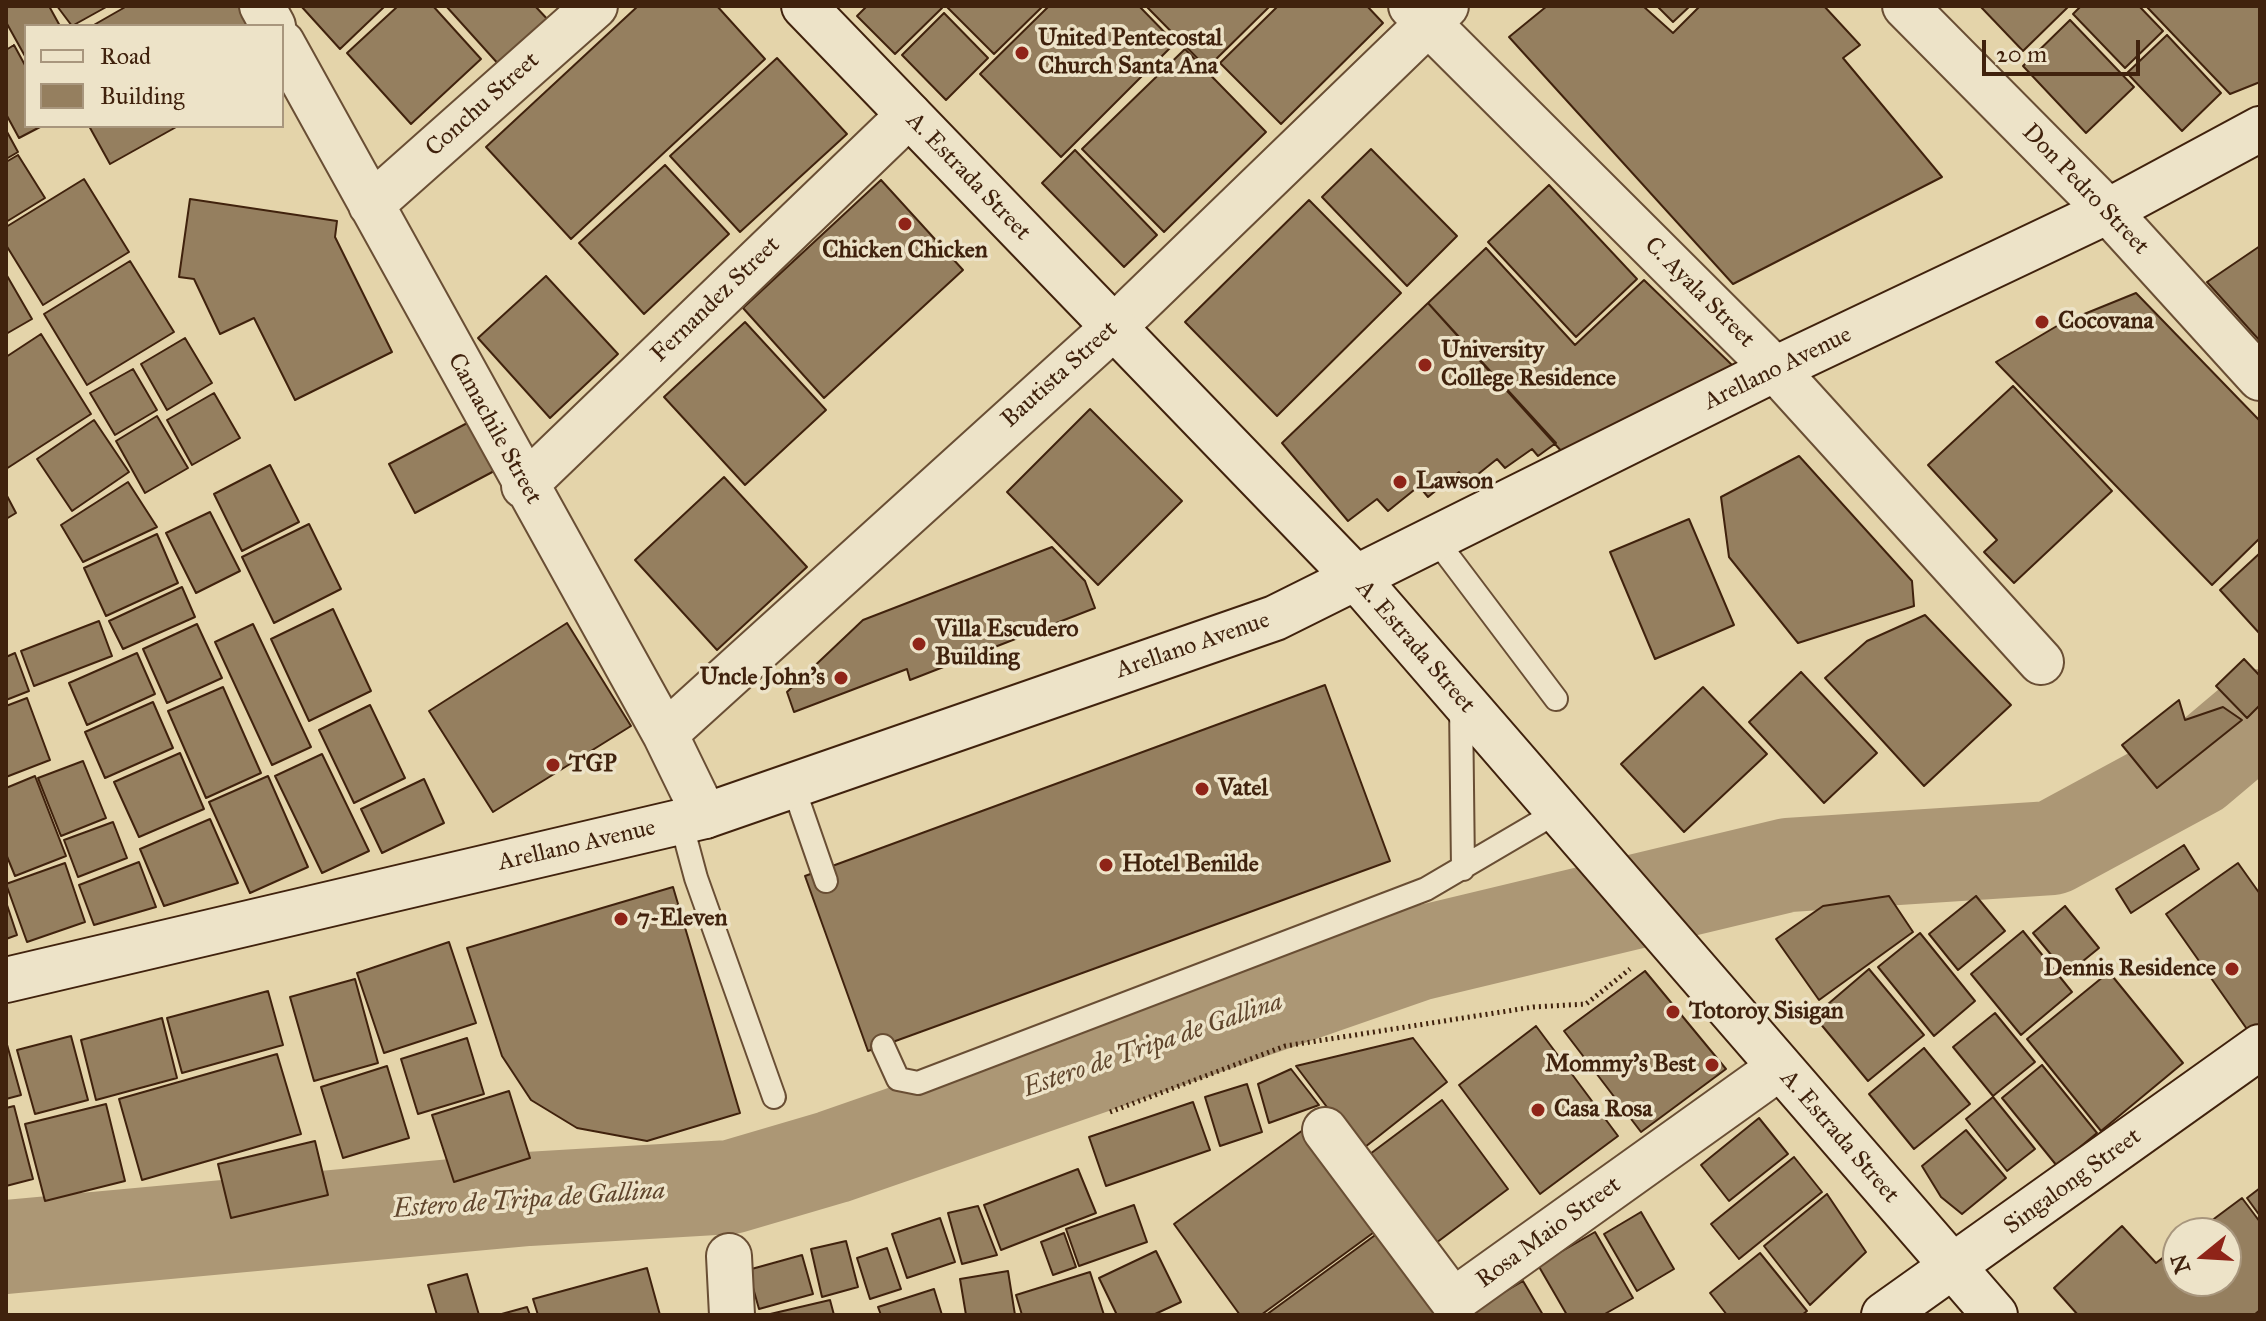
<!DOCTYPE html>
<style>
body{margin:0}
#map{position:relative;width:2266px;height:1321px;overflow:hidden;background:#e4d4aa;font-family:"IM FELL Great Primer",serif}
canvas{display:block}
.frame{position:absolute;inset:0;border:8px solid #40220d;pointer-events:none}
.legend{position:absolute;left:24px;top:24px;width:260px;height:104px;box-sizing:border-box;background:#ede3c8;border:2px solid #a8967d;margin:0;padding:10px 14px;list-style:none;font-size:24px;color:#40220d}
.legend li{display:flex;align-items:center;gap:16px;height:40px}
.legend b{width:40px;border:2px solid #a8967d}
.north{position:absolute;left:2162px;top:1217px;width:80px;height:80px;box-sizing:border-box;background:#ede3c8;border:2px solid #a8967d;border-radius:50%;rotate:252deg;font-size:22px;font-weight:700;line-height:32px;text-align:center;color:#40220d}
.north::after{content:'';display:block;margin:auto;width:28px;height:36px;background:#8f2418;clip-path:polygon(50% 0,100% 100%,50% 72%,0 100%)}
.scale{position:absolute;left:1982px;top:40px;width:158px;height:36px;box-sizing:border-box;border:4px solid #40220d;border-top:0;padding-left:10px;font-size:24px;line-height:28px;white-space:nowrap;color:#40220d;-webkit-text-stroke:6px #ede3c8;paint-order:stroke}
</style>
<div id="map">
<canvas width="2266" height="1321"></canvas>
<div class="frame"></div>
<ul class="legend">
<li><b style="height:10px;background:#ede3c8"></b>Road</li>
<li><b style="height:22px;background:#957f5f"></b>Building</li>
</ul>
<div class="north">N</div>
<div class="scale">20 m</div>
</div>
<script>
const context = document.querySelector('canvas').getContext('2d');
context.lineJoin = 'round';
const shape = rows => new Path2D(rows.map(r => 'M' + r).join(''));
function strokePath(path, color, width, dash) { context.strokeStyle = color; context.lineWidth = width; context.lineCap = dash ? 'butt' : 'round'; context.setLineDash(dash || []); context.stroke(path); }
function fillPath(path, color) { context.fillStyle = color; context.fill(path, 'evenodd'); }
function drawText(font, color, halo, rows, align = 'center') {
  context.font = font + ' "IM FELL Great Primer",serif'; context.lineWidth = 7; context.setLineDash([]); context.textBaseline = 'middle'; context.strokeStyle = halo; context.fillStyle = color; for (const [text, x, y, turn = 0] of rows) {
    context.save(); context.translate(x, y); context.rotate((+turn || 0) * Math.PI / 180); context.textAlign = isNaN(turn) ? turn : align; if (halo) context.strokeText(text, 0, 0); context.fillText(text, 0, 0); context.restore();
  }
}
strokePath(shape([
 [6,1247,528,1199,731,1187,833,1157,1417,954,1788,865,2052,848,2196,770,2260,716]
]), '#ac9775', 94);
const building = shape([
 [6,6,49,6,60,26,26,26,26,58,6,22,6,6],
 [57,6,108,6,72,26,57,6],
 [127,6,239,6,250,26,92,26,127,6],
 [301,6,385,6,340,49,301,6],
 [398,6,433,6,481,59,411,124,347,53,398,6],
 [446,6,535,6,550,22,501,67,446,6],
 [638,6,717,6,765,59,571,239,486,147,638,6],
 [867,6,940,6,942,8,895,54,857,16,867,6],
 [946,6,1043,6,994,54,946,6],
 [1049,6,1139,6,1175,43,1061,157,980,74,1049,6],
 [1146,6,1270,6,1207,68,1146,6],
 [1278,6,1367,6,1383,23,1281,124,1220,63,1278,6],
 [1547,6,1643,6,1673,33,1700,6,1824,6,1860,45,1843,58,1942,177,1733,284,1509,37,1547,6],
 [1657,6,1690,6,1673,22,1657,6],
 [1980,6,2069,6,2023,51,1980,6],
 [2081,6,2139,6,2163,31,2125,68,2073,14,2081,6],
 [2146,6,2260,6,2260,82,2230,94,2146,6],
 [944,13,988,58,946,100,902,55,944,13],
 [2070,20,2134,87,2086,133,2023,66,2070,20],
 [2167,35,2221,93,2182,131,2127,73,2167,35],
 [14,45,26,67,26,126,42,126,19,138,6,114,6,50,14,45],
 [1185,49,1266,132,1164,232,1082,149,1185,49],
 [777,58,847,134,740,232,670,156,777,58],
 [89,126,178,126,110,164,89,126],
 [6,130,18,152,6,159,6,130],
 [1371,149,1457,236,1407,286,1322,197,1371,149],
 [1075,150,1157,235,1124,267,1042,183,1075,150],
 [18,155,45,198,6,222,6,162,18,155],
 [665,165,729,234,644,314,579,243,665,165],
 [84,179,129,252,43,305,6,245,6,227,84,179],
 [881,180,963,270,824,398,743,308,881,180],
 [1549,185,1637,279,1576,337,1488,242,1549,185],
 [190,199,337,221,335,237,392,352,295,400,254,318,220,334,194,279,179,277,190,199],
 [1309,200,1401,293,1277,416,1185,322,1309,200],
 [2260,246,2260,341,2207,282,2260,246],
 [1486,248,1575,345,1644,280,1732,365,1710,386,1572,463,1428,303,1486,248],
 [130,261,174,332,87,385,44,314,130,261],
 [6,274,32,319,6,334,6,274],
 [546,276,618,354,550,418,478,338,546,276],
 [2136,293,2260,421,2260,538,2212,585,1996,362,2062,323,2136,293],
 [1428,303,1556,443,1538,456,1532,449,1505,468,1497,459,1467,483,1459,472,1428,497,1419,486,1388,511,1377,499,1348,521,1282,443,1428,303],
 [745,322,826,410,745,485,664,397,745,322],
 [41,334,91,414,6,469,6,357,41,334],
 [185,338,212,383,167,410,141,364,185,338],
 [133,369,157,410,115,435,90,393,133,369],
 [2013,386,2112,491,2014,583,1984,552,1997,540,1928,465,2013,386],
 [214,393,240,438,192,465,167,420,214,393],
 [1090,409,1182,501,1098,585,1007,492,1090,409],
 [157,416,188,468,145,493,116,441,157,416],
 [94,420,129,472,72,511,37,459,94,420],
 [473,420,498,469,415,513,389,464,473,420],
 [1799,456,1912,581,1914,606,1798,643,1729,557,1721,497,1799,456],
 [270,465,299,522,242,551,214,494,270,465],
 [724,477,807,567,717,650,635,560,724,477],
 [128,482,157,527,83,562,61,525,128,482],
 [6,494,16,513,6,519,6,494],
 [210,512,240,571,196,593,166,533,210,512],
 [1689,519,1734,625,1655,659,1610,552,1689,519],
 [309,524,341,589,274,623,242,557,309,524],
 [157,534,178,583,106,616,84,568,157,534],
 [1052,547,1085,581,1095,608,910,680,907,669,794,712,787,692,863,620,1052,547],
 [2260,553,2260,634,2220,590,2260,553],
 [182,587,195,617,123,649,109,621,182,587],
 [333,609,371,691,309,721,271,639,333,609],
 [1925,615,2011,705,1924,786,1825,678,1867,641,1925,615],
 [99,621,112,656,34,686,21,651,99,621],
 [567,623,631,726,493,812,429,711,567,623],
 [197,624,222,678,167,703,143,649,197,624],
 [253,624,311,747,272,765,215,642,253,624],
 [15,653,29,691,6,700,6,657,15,653],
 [137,653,155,694,87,725,69,683,137,653],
 [2244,659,2260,676,2260,705,2247,718,2216,686,2244,659],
 [1801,672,1877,753,1824,803,1749,722,1801,672],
 [1325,685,1390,861,868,1051,805,876,1325,685],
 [223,687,261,773,206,798,168,711,223,687],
 [1703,687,1767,754,1684,832,1621,764,1703,687],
 [27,698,50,760,6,777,6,706,27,698],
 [2179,700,2185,720,2223,707,2242,720,2157,788,2122,745,2179,700],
 [153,702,173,748,105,778,85,732,153,702],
 [370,705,405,778,354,803,319,730,370,705],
 [180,753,204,809,139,837,114,782,180,753],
 [322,754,369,851,322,873,275,776,322,754],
 [83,761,106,818,61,836,38,778,83,761],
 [35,776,66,856,15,876,6,854,6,788,35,776],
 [268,776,308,867,250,893,209,802,268,776],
 [424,779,444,823,382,853,361,809,424,779],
 [210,819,238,883,164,906,140,849,210,819],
 [113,822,127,858,78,877,64,840,113,822],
 [2184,845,2199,869,2131,913,2116,889,2184,845],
 [139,862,156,907,94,925,79,885,139,862],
 [65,863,85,922,27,942,6,884,65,863],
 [2238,863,2260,894,2260,1024,2249,1032,2166,914,2238,863],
 [673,887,740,1113,647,1141,577,1128,531,1100,502,1056,467,948,673,887],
 [1889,896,1913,932,1819,1000,1776,939,1823,906,1889,896],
 [1976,896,2005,931,1958,970,1929,934,1976,896],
 [6,902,17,935,6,939,6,902],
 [2065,906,2099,948,2067,974,2033,933,2065,906],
 [2023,931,2072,992,2021,1035,1971,974,2023,931],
 [1920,933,1975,1001,1934,1036,1878,967,1920,933],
 [449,942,476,1023,384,1053,357,973,449,942],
 [1869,969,1924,1035,1868,1081,1814,1016,1869,969],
 [1645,971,1726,1069,1641,1132,1564,1031,1645,971],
 [2109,972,2183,1063,2101,1131,2027,1039,2109,972],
 [355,979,378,1063,314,1081,290,997,355,979],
 [268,991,283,1045,182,1073,167,1018,268,991],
 [1995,1013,2035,1062,1993,1096,1953,1047,1995,1013],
 [162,1018,177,1078,96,1100,81,1040,162,1018],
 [1536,1026,1618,1136,1540,1194,1459,1085,1536,1026],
 [71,1036,88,1100,35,1114,17,1050,71,1036],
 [467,1038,484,1094,418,1114,401,1059,467,1038],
 [1413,1038,1447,1082,1360,1151,1296,1066,1413,1038],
 [6,1041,21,1095,6,1099,6,1041],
 [1924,1048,1970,1104,1914,1149,1869,1094,1924,1048],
 [277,1054,301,1134,142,1180,119,1099,277,1054],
 [2042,1065,2097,1133,2057,1166,2002,1098,2042,1065],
 [387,1066,409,1138,343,1158,321,1087,387,1066],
 [1291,1069,1319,1105,1269,1123,1258,1084,1291,1069],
 [1247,1084,1262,1132,1220,1146,1205,1097,1247,1084],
 [509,1091,530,1158,454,1182,432,1115,509,1091],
 [1993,1097,2035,1149,2007,1171,1966,1119,1993,1097],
 [1442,1100,1508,1189,1432,1246,1366,1157,1442,1100],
 [1193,1102,1210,1150,1106,1186,1089,1137,1193,1102],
 [106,1104,125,1181,45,1201,25,1124,106,1104],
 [14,1106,33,1179,6,1186,6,1108,14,1106],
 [1759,1118,1788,1154,1729,1201,1701,1165,1759,1118],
 [1303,1130,1377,1230,1261,1315,1240,1315,1174,1224,1303,1130],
 [1966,1130,2006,1178,1962,1214,1941,1197,1922,1166,1966,1130],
 [315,1141,328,1195,231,1218,218,1164,315,1141],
 [1794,1157,1822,1192,1739,1259,1711,1224,1794,1157],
 [1078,1169,1096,1213,1001,1250,984,1205,1078,1169],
 [2260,1188,2260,1216,2247,1198,2260,1188],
 [1827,1194,1866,1252,1810,1305,1764,1246,1827,1194],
 [2242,1198,2260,1222,2260,1310,2254,1315,2078,1315,2054,1288,2122,1226,2156,1263,2178,1246,2178,1281,2226,1281,2226,1233,2195,1233,2242,1198],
 [1134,1205,1147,1242,1079,1266,1066,1229,1134,1205],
 [978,1206,997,1255,962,1264,948,1213,978,1206],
 [1641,1212,1674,1269,1637,1291,1604,1234,1641,1212],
 [940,1218,955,1262,907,1278,892,1234,940,1218],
 [1595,1232,1633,1298,1603,1315,1567,1315,1538,1265,1595,1232],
 [1064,1233,1076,1267,1053,1275,1041,1242,1064,1233],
 [1378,1233,1438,1315,1266,1315,1378,1233],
 [846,1241,858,1287,822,1297,811,1249,846,1241],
 [887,1248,901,1289,870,1299,857,1258,887,1248],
 [1156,1251,1181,1302,1153,1315,1117,1315,1099,1278,1156,1251],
 [1760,1253,1807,1311,1802,1315,1727,1315,1710,1293,1760,1253],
 [802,1255,813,1294,759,1309,748,1270,802,1255],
 [647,1268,660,1315,538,1315,533,1299,647,1268],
 [1008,1271,1015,1315,966,1315,960,1279,1008,1271],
 [1090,1272,1104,1315,1022,1315,1016,1295,1090,1272],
 [467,1274,479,1315,437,1315,428,1285,467,1274],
 [1523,1281,1543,1315,1465,1315,1523,1281],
 [934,1289,942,1315,881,1315,878,1307,934,1289],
 [830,1300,834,1315,766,1315,830,1300],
 [527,1307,530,1315,498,1315,527,1307]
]);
fillPath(building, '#957f5f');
strokePath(building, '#40220d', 2);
const lane = shape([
 [1436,540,1556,699],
 [1461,705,1463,869],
 [793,786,826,881],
 [681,822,696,878,774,1097],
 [883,1046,898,1079,918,1083,1426,889,1557,812]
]);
const street = shape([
 [262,6,273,26],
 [1411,6,1775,369,2041,662],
 [1905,6,2108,211,2260,378],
 [282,43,665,734,705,816],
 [371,205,595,6],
 [524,486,909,115],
 [665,734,1113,328,1446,6],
 [1325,1130,1453,1301,1779,1068],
 [729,1256,732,1315]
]);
const secondary = shape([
 [804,6,1358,580,1995,1315],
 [6,980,705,816,1275,618,1775,369,2108,211,2260,129],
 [1884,1315,2260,1047]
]);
strokePath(lane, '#694e34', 26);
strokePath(street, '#694e34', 48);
strokePath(secondary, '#40220d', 48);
strokePath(shape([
 [1110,1112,1285,1046,1533,1007,1586,1004,1630,969]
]), '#40220d', 5, [2, 4]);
strokePath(lane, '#ede3c8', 22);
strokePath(street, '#ede3c8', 44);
strokePath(secondary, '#ede3c8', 44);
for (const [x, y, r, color] of [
 [1022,53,8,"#8f2418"],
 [905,224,8,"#8f2418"],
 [2042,322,8,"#8f2418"],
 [1425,365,8,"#8f2418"],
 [1400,482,8,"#8f2418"],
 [919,644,8,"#8f2418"],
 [841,678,8,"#8f2418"],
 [553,765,8,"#8f2418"],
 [1202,789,8,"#8f2418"],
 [1106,865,8,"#8f2418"],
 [621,919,8,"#8f2418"],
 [2232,969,8,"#8f2418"],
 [1673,1012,8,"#8f2418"],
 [1712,1065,8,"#8f2418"],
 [1538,1110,8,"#8f2418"]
]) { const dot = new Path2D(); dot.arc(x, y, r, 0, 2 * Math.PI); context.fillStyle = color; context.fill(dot); strokePath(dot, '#ede3c8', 3); }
drawText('bold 24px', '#40220d', '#ede3c8', [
 ["United Pentecostal",1038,39],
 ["Church Santa Ana",1038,67],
 ["Chicken Chicken",905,251,"center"],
 ["Cocovana",2058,322],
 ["University",1441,351],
 ["College Residence",1441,379],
 ["Lawson",1416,482],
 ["Villa Escudero",935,630],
 ["Building",935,658],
 ["Uncle John's",825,678,"right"],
 ["TGP",569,765],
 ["Vatel",1218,789],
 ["Hotel Benilde",1122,865],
 ["7-Eleven",637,919],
 ["Dennis Residence",2216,969,"right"],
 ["Totoroy Sisigan",1689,1012],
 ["Mommy's Best",1696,1065,"right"],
 ["Casa Rosa",1554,1110]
], 'left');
drawText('24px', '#40220d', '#ede3c8', [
 ["Conchu Street",483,105,-42],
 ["A. Estrada Street",968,177,46],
 ["Don Pedro Street",2085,190,46],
 ["C. Ayala Street",1699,293,45],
 ["Fernandez Street",716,300,-44],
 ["Arellano Avenue",1778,369,-26],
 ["Bautista Street",1060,375,-42],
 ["Camachile Street",494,429,61],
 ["Arellano Avenue",1193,646,-19],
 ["A. Estrada Street",1415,647,49],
 ["Arellano Avenue",577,846,-13],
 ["A. Estrada Street",1839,1137,49],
 ["Singalong Street",2073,1182,-36],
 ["Rosa Maio Street",1549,1233,-36]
]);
drawText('italic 26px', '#60452c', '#ede3c8', [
 ["Estero de Tripa de Gallina",1153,1046,-19],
 ["Estero de Tripa de Gallina",529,1201,-4]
]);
</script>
